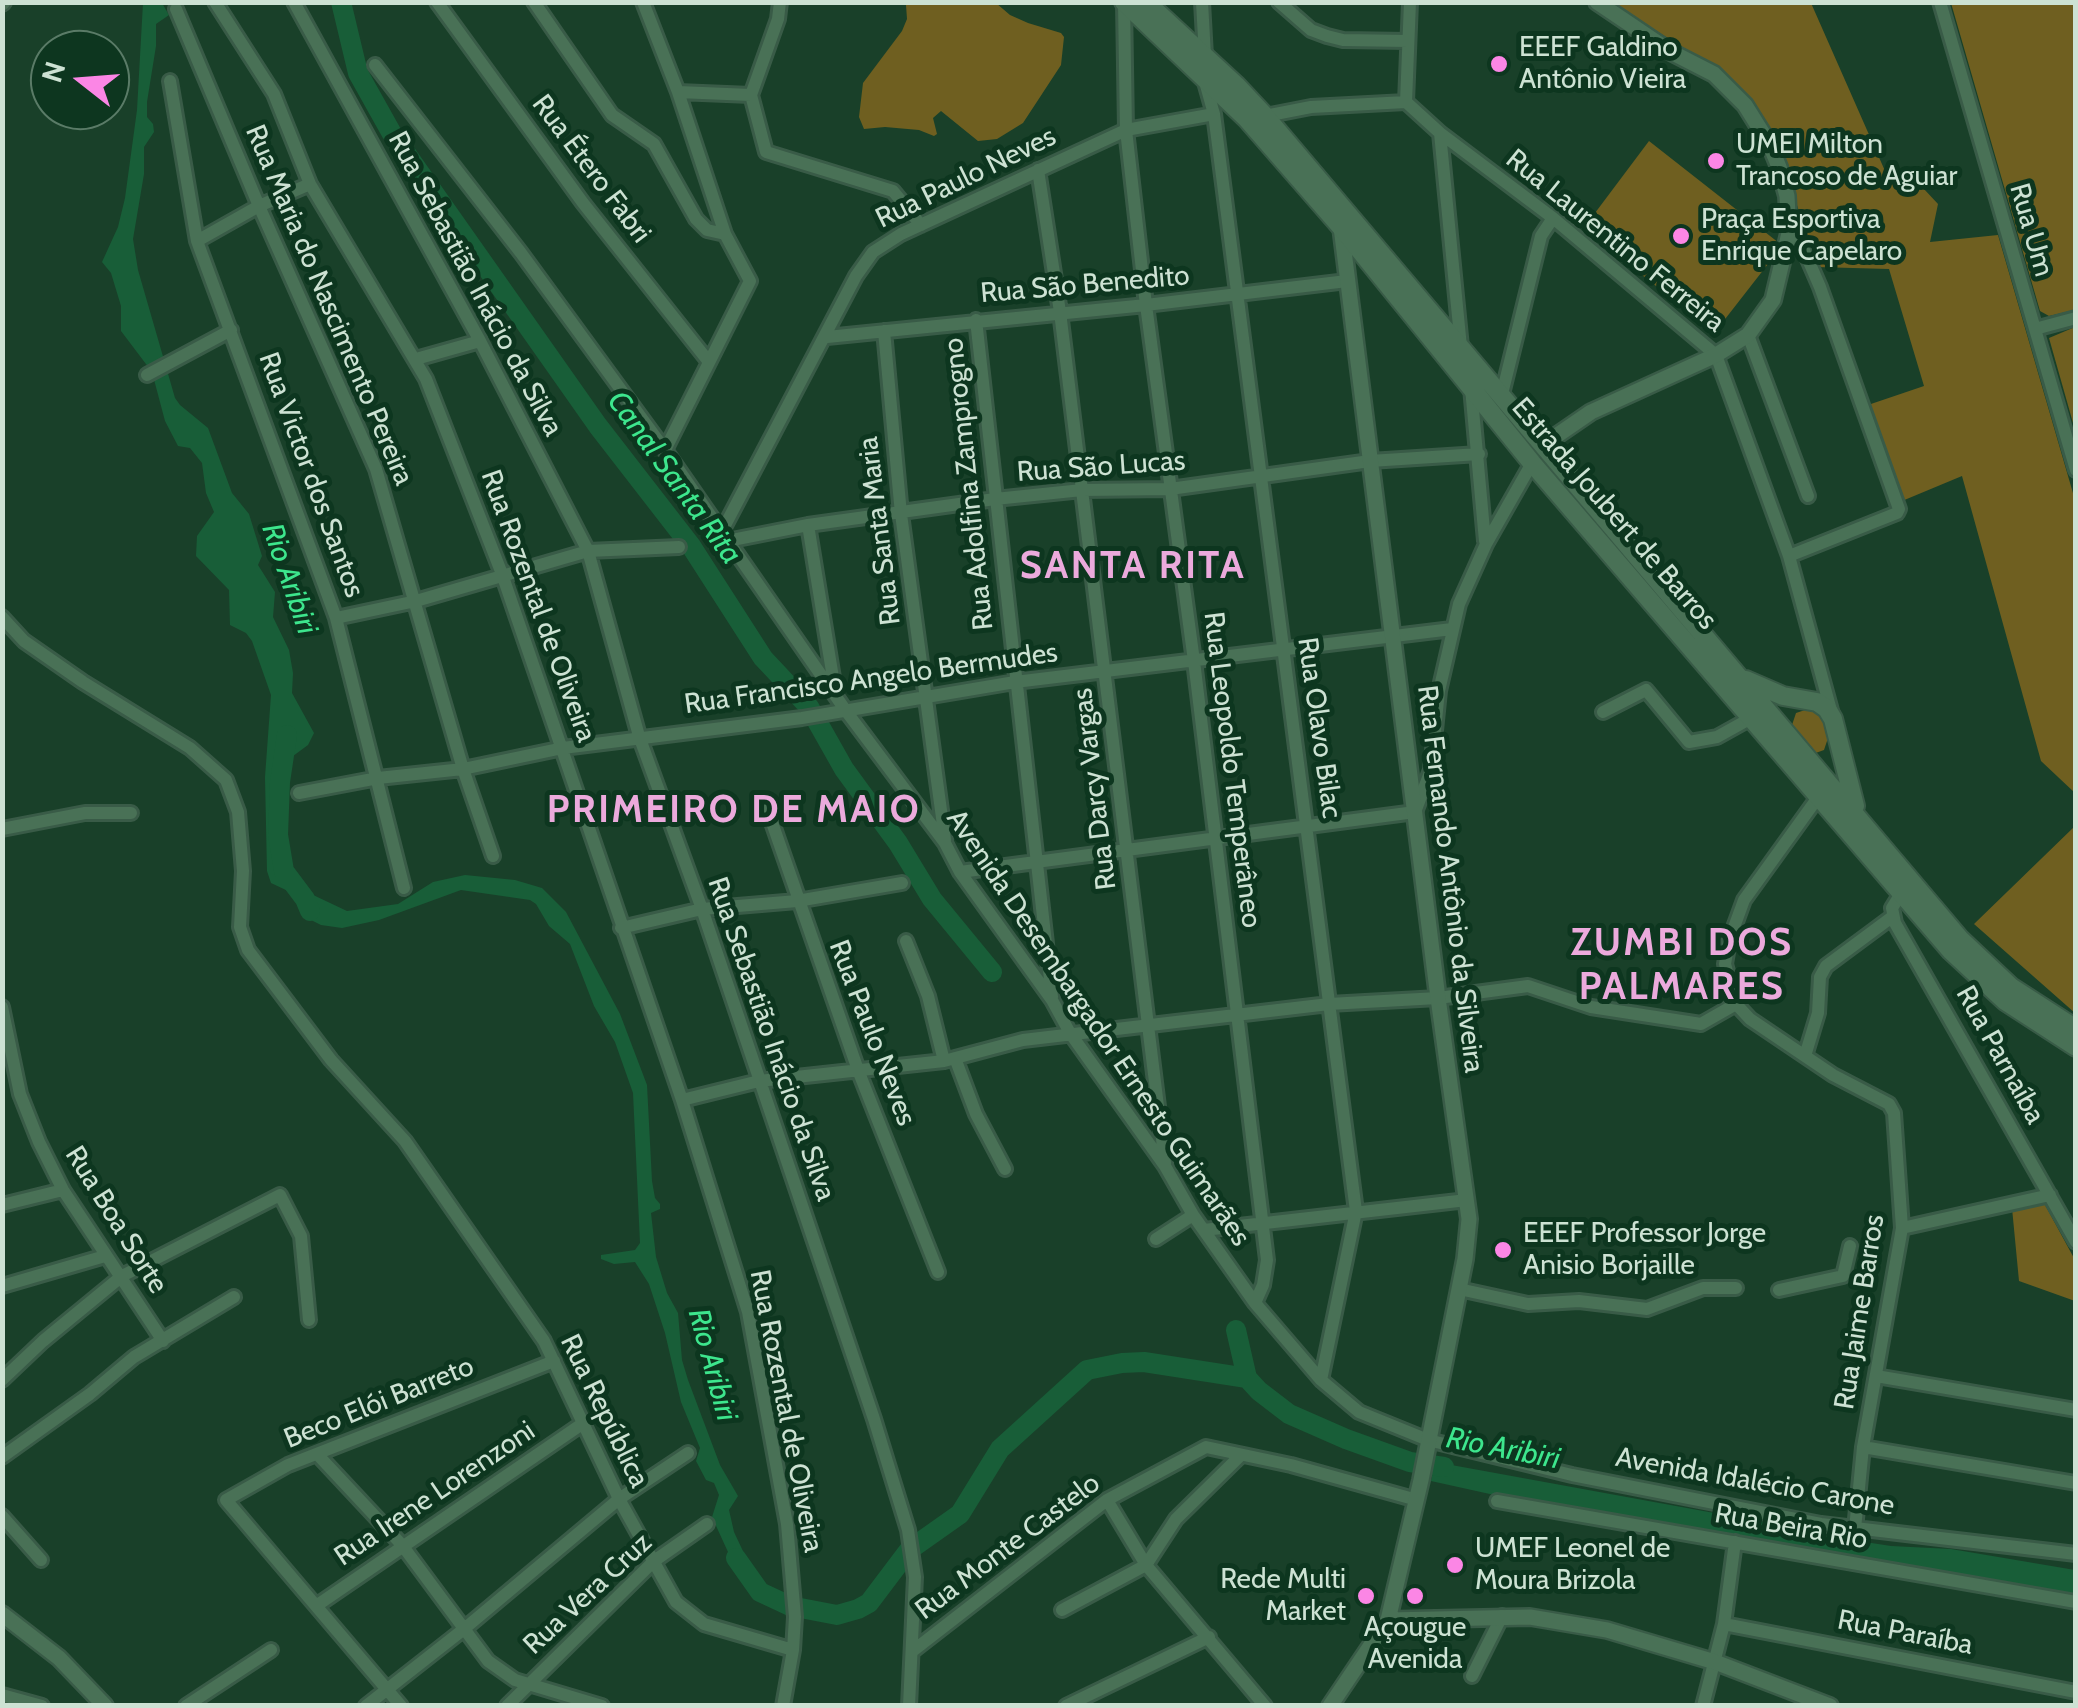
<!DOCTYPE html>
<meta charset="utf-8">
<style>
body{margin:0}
#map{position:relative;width:2078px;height:1708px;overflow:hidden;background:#194029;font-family:Cabin,sans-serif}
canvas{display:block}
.frame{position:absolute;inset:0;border:5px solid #cde2d3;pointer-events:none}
.north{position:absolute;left:30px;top:30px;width:100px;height:100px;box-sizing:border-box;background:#0d361f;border:2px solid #5a7b67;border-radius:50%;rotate:287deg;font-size:28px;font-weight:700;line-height:40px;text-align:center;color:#cde2d3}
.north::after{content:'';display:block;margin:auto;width:35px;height:45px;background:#fb86e5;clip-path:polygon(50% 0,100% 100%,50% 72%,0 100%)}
</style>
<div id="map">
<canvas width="2078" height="1708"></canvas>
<div class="frame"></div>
<div class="north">N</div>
</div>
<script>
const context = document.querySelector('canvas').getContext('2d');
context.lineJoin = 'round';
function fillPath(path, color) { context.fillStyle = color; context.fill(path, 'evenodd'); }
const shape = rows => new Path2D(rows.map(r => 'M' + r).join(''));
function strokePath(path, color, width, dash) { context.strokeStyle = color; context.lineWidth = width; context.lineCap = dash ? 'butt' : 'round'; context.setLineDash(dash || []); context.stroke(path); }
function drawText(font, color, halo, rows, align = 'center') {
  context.font = font + ' Cabin,sans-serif'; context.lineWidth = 10; context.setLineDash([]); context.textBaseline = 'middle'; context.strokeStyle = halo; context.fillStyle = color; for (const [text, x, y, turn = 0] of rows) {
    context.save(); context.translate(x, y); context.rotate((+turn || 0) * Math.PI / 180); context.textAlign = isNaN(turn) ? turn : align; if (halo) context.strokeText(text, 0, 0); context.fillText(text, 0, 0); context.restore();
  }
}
fillPath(shape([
 [911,3,996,3,1010,15,1028,23,1061,33,1064,37,1061,65,1023,123,997,139,978,141,941,111,933,118,937,134,934,136,919,130,885,127,864,129,859,117,863,83,902,31,907,19,906,5],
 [1611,3,1811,3,1889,180,1924,189,1938,204,1930,242,1998,235,2075,500,2075,793,2041,761,1962,476,1902,501,1865,406,1924,386,1889,269,1816,267,1785,166,1755,106,1708,63],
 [1951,3,2075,3,2075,310,2049,316,2040,311],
 [1649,141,1779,243,1775,255,1715,332,1583,229],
 [2075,327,2076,327,2075,430,2049,338],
 [1811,708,1824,717,1829,735,1824,750,1813,754,1792,725,1796,713],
 [2075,826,2075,1013,1974,924],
 [2043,1201,2075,1260,2075,1301,2019,1281,2012,1208]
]), '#6f5f20');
fillPath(shape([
 [143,3,162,3,169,15,156,24,156,46,147,102,147,117,153,124,154,132,144,147,144,174,133,239,138,270,175,398,180,405,208,428,232,493,249,514,262,556,258,565,275,592,273,617,289,650,293,673,292,693,314,733,308,745,289,759,282,760,277,768,278,813,275,831,278,869,292,885,347,911,398,904,433,882,465,875,515,880,542,888,566,912,620,1014,647,1085,652,1181,655,1198,660,1204,660,1209,651,1213,656,1257,667,1293,678,1313,682,1360,688,1380,720,1465,738,1496,729,1510,734,1532,750,1566,748,1583,741,1581,729,1561,728,1552,712,1517,719,1495,714,1483,706,1480,696,1461,700,1448,681,1402,665,1333,649,1284,635,1262,614,1264,601,1259,601,1255,635,1250,640,1243,633,1093,615,1042,594,1006,570,944,549,926,536,904,530,900,461,890,379,920,342,928,321,925,309,919,288,891,271,883,267,871,265,777,271,695,252,641,246,633,230,625,229,590,196,556,197,536,214,512,206,493,202,463,190,448,178,446,165,421,152,372,121,331,121,306,111,273,102,262,118,227,125,198,137,110],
 [1435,1462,1769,1523,1813,1534,1891,1546,1951,1549,2075,1570,2075,1597,1535,1504,1431,1481]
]), '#185e38');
strokePath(shape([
 [341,2,358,73,391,132,598,426,691,546,763,658,809,707,844,769,898,843,932,899,992,972],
 [287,735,280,782,278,835,284,871,305,899,310,911],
 [1236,1330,1247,1378,1259,1391,1289,1414,1346,1439,1410,1462,1444,1467],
 [736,1558,760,1592,790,1606,837,1615,858,1609,869,1603,909,1550,960,1514,1000,1449,1087,1370,1122,1363,1144,1362,1247,1378]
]), '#185e38', 20);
const minor = shape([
 [215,2,274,94,310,184,426,379,502,574,682,1100,748,1312,787,1524,795,1617,793,1650,783,1706],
 [294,2,480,341,588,551,639,736,702,909,874,1419,908,1530,915,1577,909,1706],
 [437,2,583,203,709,362],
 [534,2,612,115,654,144,696,219,707,230,725,234],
 [643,2,678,92,725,234,750,281,665,450],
 [780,2,778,19,751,95,766,152,893,191,921,225],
 [1202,2,1205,56],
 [1279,2,1311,30,1327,36,1343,40,1408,41],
 [1410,2,1406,102,1440,133,1553,218,1716,355,1789,556,1832,714],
 [1940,2,2076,470],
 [1124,3,1126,130,1146,305,1194,661,1267,1260,1263,1285,1255,1303],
 [176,9,259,206,376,469,463,769,493,856],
 [375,65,521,253,665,450,846,711,945,843,960,872,1052,1000,1070,1033,1165,1166,1193,1215,1255,1303,1321,1380,1359,1412,1428,1440,1572,1475,1821,1524,2076,1554],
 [170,81,197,241,336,618,404,888],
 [1205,82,1214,114,1356,1211,1321,1380],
 [678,92,751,95],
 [1265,116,1311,107,1406,102],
 [1440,133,1461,347],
 [1038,170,1060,312,1165,1163],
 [197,241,259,206,310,184],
 [976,320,1052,997],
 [2035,329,2076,318],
 [884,331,901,514,945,840],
 [1748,335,1808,496],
 [827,337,1146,305,1347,281],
 [416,359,480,341],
 [147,375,231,330],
 [1471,388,1485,541],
 [1501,398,1541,236,1553,218],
 [808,525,835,690],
 [721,533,856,276,873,252,901,234,1126,130,1214,114],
 [727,541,808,525,995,499,1082,490,1170,489,1370,461,1479,454],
 [1789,556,1897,513,1899,509,1820,287,1790,218],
 [2,617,24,641,83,682,190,748,226,780,238,812,243,871,240,927,248,950,331,1060,405,1141,544,1341,619,1499,676,1602,704,1624,793,1650],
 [336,618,416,601,588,551,679,547],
 [1603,712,1646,690,1689,742,1717,737,1753,717],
 [299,793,378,778,463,769,563,748,802,718,1015,682,1452,629],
 [1819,796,1744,900,1729,941,1725,964,1736,1004,1750,1019,1833,1075,1889,1104,1894,1113,1902,1228,1863,1447,1855,1529],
 [767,808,858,1070,938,1272],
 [2,829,85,813,131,813],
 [960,872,1415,812,1431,770,1439,691,1459,604,1486,544,1532,463],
 [1902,892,1892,908,1895,923,2076,1242],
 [621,928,702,909,797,901,902,883],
 [906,941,928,996,944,1061],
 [2,1007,20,1094,39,1142,63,1190,163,1341],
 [1805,1056,1818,1013,1820,977,1826,966,1892,917],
 [955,1058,976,1114,1005,1169],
 [682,1100,759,1081,944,1061,1023,1040,1329,1004,1438,998,1528,986,1591,1007,1701,1024,1736,1004],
 [2,1205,63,1190],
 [1902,1228,2050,1195],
 [1204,1230,1467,1200],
 [1156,1239,1193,1215],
 [2,1286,105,1256],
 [1459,1289,1528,1304,1579,1301,1647,1309,1703,1288,1736,1288],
 [1779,1290,1843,1276,1850,1246],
 [1876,1376,2076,1410],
 [2,1380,43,1341,122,1276,280,1195,301,1236,309,1320],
 [1863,1447,2076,1483],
 [317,1454,402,1545,488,1661,515,1680,602,1706],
 [2,1457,90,1394,134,1357,234,1297],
 [1107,1500,1146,1565,1265,1706],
 [1497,1501,2076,1602],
 [2,1516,41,1560],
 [316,1606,582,1424],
 [1062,1610,1146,1565,1176,1519,1241,1455],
 [1724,1624,2076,1692],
 [914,1650,1107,1500,1206,1447,1291,1465,1417,1500],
 [1472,1676,1502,1616],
 [2,1695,42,1706],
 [186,1706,271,1650],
 [366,1706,464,1629,619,1499,688,1453],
 [401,1706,226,1500,288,1465,554,1361],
 [507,1706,654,1561,707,1524],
 [1066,1706,1209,1637],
 [1703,1706,1724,1624,1735,1542]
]);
const tertiary = shape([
 [2,3,3,2],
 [1543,445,1591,412,1716,355,1748,335,1773,300,1789,233,1787,196,1779,167,1770,145,1745,105,1714,74,1671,52,1597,2],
 [2,1614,59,1658,105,1706],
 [1388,1620,1530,1617,1607,1630,1715,1662,1830,1706],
 [1330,1706,1388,1620,1421,1480,1465,1259,1469,1219,1438,998,1341,227]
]);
const secondary = shape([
 [1124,2,1247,119,1341,227,1532,463,1951,951,2005,1001,2076,1047],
 [1146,2,1236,85,1265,116,1960,939,2011,987,2076,1029],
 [1746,680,1783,696,1817,702,1827,709,1833,719,1855,806]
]);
strokePath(minor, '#395b47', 18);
strokePath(tertiary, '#395b47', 20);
strokePath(secondary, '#395b47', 22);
strokePath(minor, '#497156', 12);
strokePath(tertiary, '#497156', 15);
strokePath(secondary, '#497156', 18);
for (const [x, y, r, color] of [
 [1499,64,10,"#fb86e5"],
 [1716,161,10,"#fb86e5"],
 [1681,236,10,"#fb86e5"],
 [1503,1250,10,"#fb86e5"],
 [1455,1565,10,"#fb86e5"],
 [1366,1596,10,"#fb86e5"],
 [1415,1596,10,"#fb86e5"]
]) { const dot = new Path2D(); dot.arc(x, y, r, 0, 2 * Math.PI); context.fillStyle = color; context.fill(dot); strokePath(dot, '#0d361f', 4); }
drawText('28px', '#cde2d3', '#0d361f', [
 ["EEEF Galdino",1519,48],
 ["Antônio Vieira",1519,80],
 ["UMEI Milton",1736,145],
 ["Trancoso de Aguiar",1736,177],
 ["Praça Esportiva",1701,220],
 ["Enrique Capelaro",1701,252],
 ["EEEF Professor Jorge",1523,1234],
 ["Anisio Borjaille",1523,1266],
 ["UMEF Leonel de",1475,1549],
 ["Moura Brizola",1475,1581],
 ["Rede Multi",1346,1580,"right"],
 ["Market",1346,1612,"right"],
 ["Açougue",1415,1628,"center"],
 ["Avenida",1415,1660,"center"]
], 'left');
drawText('28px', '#cde2d3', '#0d361f', [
 ["Rua Étero Fabri",591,169,53],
 ["Rua Paulo Neves",966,178,-26],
 ["Rua Um",2031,230,74],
 ["Rua Laurentino Ferreira",1615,241,39],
 ["Rua Sebastião Inácio da Silva",475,284,62],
 ["Rua São Benedito",1085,285,-5],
 ["Rua Maria do Nascimento Pereira",329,305,67],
 ["Rua São Lucas",1101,467,-4],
 ["Rua Victor dos Santos",311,475,70],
 ["Rua Adolfina Zamprogno",969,484,-96],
 ["Estrada Joubert de Barros",1614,514,49],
 ["Rua Santa Maria",880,531,-97],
 ["Rua Rozental de Oliveira",538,606,70],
 ["Rua Francisco Angelo Bermudes",871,679,-8],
 ["Rua Olavo Bilac",1319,728,82],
 ["Rua Leopoldo Temperâneo",1232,770,83],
 ["Rua Darcy Vargas",1095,789,-97],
 ["Rua Fernando Antônio da Silveira",1450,879,83],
 ["Avenida Desembargador Ernesto Guimarães",1098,1028,56],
 ["Rua Paulo Neves",872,1033,69],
 ["Rua Sebastião Inácio da Silva",771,1039,71],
 ["Rua Parnaíba",2000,1055,61],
 ["Rua Boa Sorte",116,1220,58],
 ["Rua Jaime Barros",1860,1312,-81],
 ["Beco Elói Barreto",379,1403,-22],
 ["Rua República",604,1411,64],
 ["Rua Rozental de Oliveira",786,1411,79],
 ["Avenida Idalécio Carone",1755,1482,10],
 ["Rua Irene Lorenzoni",435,1494,-34],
 ["Rua Beira Rio",1791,1527,10],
 ["Rua Monte Castelo",1008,1547,-37],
 ["Rua Vera Cruz",588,1594,-43],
 ["Rua Paraíba",1905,1633,11]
]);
drawText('italic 30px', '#3de68d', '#0d361f', [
 ["Canal Santa Rita",674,478,54],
 ["Rio Aribiri",289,579,71],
 ["Rio Aribiri",712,1365,75],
 ["Rio Aribiri",1503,1449,11]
]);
context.letterSpacing = '2.5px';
drawText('bold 38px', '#ebaadc', '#0d361f', [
 ["SANTA RITA",1133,567],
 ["PRIMEIRO DE MAIO",734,811],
 ["ZUMBI DOS",1682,944],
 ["PALMARES",1682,988]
]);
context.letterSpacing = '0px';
</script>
